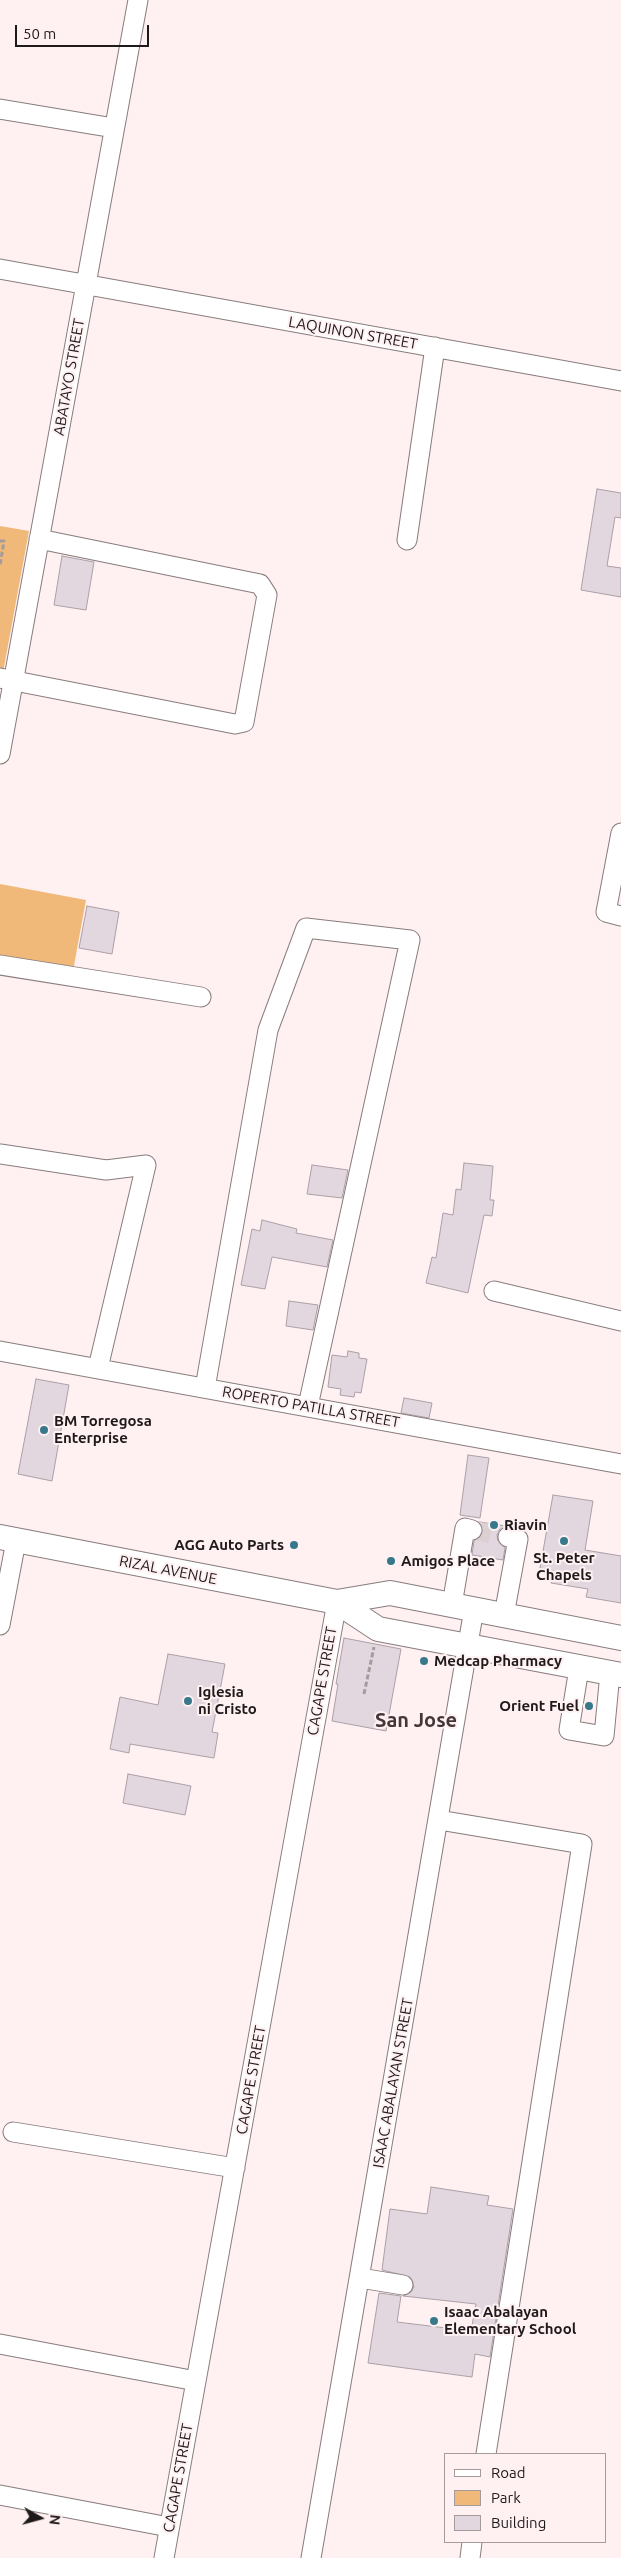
<!DOCTYPE html>
<style>
body{margin:0}
#map{position:relative;width:621px;height:2558px;overflow:hidden;background:#fff0f2;font-family:Ubuntu,sans-serif}
canvas{display:block}
.legend{position:absolute;left:444px;top:2453px;width:162px;height:90px;box-sizing:border-box;background:#fff0f2;border:1px solid #a59a9c;margin:0;padding:6px 9px;list-style:none;font-size:15px;color:#1e191a}
.legend li{display:flex;align-items:center;gap:10px;height:25px}
.legend b{width:25px;border:1px solid #a59a9c}
.north{position:absolute;left:15px;top:2493px;width:50px;height:50px;-webkit-text-stroke:4px #fff0f2;paint-order:stroke;rotate:97deg;font-size:14px;font-weight:700;line-height:20px;text-align:center;color:#1e191a}
.north::after{content:'';display:block;margin:auto;width:18px;height:22px;background:#1e191a;clip-path:polygon(50% 0,100% 100%,50% 72%,0 100%)}
.scale{position:absolute;left:15px;top:25px;width:134px;height:22px;box-sizing:border-box;border:2px solid #1e191a;border-top:0;padding-left:6px;font-size:15px;line-height:18px;white-space:nowrap;color:#1e191a;-webkit-text-stroke:4px #fff0f2;paint-order:stroke}
</style>
<div id="map">
<canvas width="621" height="2558"></canvas>
<ul class="legend">
<li><b style="height:6px;background:#fff"></b>Road</li>
<li><b style="height:14px;background:#f0b97a"></b>Park</li>
<li><b style="height:14px;background:#e3d7df"></b>Building</li>
</ul>
<div class="north">N</div>
<div class="scale">50 m</div>
</div>
<script>
const context = document.querySelector('canvas').getContext('2d');
context.lineJoin = 'round';
function fillPath(path, color) { context.fillStyle = color; context.fill(path, 'evenodd'); }
const shape = rows => new Path2D(rows.map(r => 'M' + r).join(''));
function strokePath(path, color, width, dash) { context.strokeStyle = color; context.lineWidth = width; context.lineCap = dash ? 'butt' : 'round'; context.setLineDash(dash || []); context.stroke(path); }
function drawText(font, color, halo, rows, align = 'center') {
  context.font = font + ' Ubuntu,sans-serif'; context.lineWidth = 4; context.setLineDash([]); context.textBaseline = 'middle'; context.strokeStyle = halo; context.fillStyle = color; for (const [text, x, y, turn = 0] of rows) {
    context.save(); context.translate(x, y); context.rotate((+turn || 0) * Math.PI / 180); context.textAlign = isNaN(turn) ? turn : align; if (halo) context.strokeText(text, 0, 0); context.fillText(text, 0, 0); context.restore();
  }
}
fillPath(shape([
 [0,526,29,531,0,689],
 [0,884,86,900,73,971,0,957]
]), '#f0b97a');
const building = shape([
 [597,489,621,493,621,518,615,517,607,566,621,568,621,597,581,590,597,489],
 [62,556,94,562,86,610,54,605,62,556],
 [87,906,119,912,112,954,79,948,87,906],
 [464,1163,493,1166,490,1200,494,1200,492,1216,484,1215,468,1293,426,1283,432,1257,436,1258,443,1213,453,1215,456,1189,461,1190,464,1163],
 [312,1165,348,1170,342,1198,307,1194,312,1165],
 [262,1220,297,1229,296,1233,333,1240,327,1267,272,1257,265,1289,241,1285,252,1229,260,1231,262,1220],
 [289,1301,318,1305,313,1330,286,1326,289,1301],
 [348,1351,359,1353,359,1358,367,1359,361,1393,355,1392,354,1397,340,1395,341,1389,328,1387,332,1355,347,1357,348,1351],
 [36,1379,69,1385,52,1481,18,1474,36,1379],
 [404,1398,432,1403,429,1418,401,1413,404,1398],
 [468,1455,489,1458,480,1518,460,1515,468,1455],
 [553,1495,593,1501,585,1550,621,1556,621,1603,586,1597,588,1589,551,1583,554,1571,540,1568,553,1495],
 [480,1522,506,1526,500,1529,497,1535,498,1541,505,1548,503,1560,472,1555,474,1541,483,1533,480,1522],
 [344,1638,401,1649,386,1731,332,1721,338,1684,336,1684,344,1638],
 [168,1654,225,1664,212,1732,218,1733,214,1758,130,1744,129,1753,110,1749,120,1697,158,1705,168,1654],
 [128,1774,191,1786,185,1815,123,1803,128,1774],
 [431,2187,489,2196,487,2205,513,2209,490,2357,475,2354,472,2377,368,2363,379,2293,401,2296,397,2322,471,2331,476,2304,403,2296,411,2292,414,2287,410,2277,382,2270,390,2209,427,2214,431,2187]
]);
fillPath(building, '#e3d7df');
strokePath(building, '#aba0a7', 1);
strokePath(shape([
 [472,1530,508,1537]
]), '#ddd0d2', 19, [19, 9]);
const minor = shape([
 [0,109,114,128],
 [0,269,621,381],
 [407,540,435,347],
 [0,678,235,724,244,722,267,595,260,584,39,539],
 [0,754,138,0],
 [621,833,606,912,621,916],
 [0,965,201,997],
 [0,1154,106,1170,146,1165,98,1368],
 [494,1291,621,1321],
 [0,1351,621,1464],
 [205,1388,268,1030,306,928,410,940,308,1406],
 [452,1605,465,1528,472,1530],
 [504,1615,518,1539,508,1537],
 [0,1625,16,1541],
 [579,1668,569,1730,604,1736,610,1673],
 [439,1820,582,1844,486,2454],
 [13,2132,235,2168],
 [360,2278,403,2285],
 [0,2344,196,2381],
 [0,2495,169,2527],
 [164,2558,337,1602],
 [311,2558,474,1609],
 [470,2558,472,2542]
]);
const major = shape([
 [0,1537,337,1602,390,1593,621,1638],
 [337,1602,378,1629,621,1675]
]);
strokePath(minor, '#887c7d', 21);
strokePath(major, '#887c7d', 26);
strokePath(shape([
 [0,541,4,541,0,565],
 [364,1694,374,1647]
]), '#a69b9c', 3, [5, 2.5]);
strokePath(minor, '#fff', 19);
strokePath(major, '#fff', 24);
for (const [x, y, r, color] of [
 [44,1430,5,"#37798a"],
 [494,1525,5,"#37798a"],
 [564,1541,5,"#37798a"],
 [294,1545,5,"#37798a"],
 [391,1561,5,"#37798a"],
 [424,1661,5,"#37798a"],
 [188,1701,5,"#37798a"],
 [589,1706,5,"#37798a"],
 [434,2321,5,"#37798a"]
]) { const dot = new Path2D(); dot.arc(x, y, r, 0, 2 * Math.PI); context.fillStyle = color; context.fill(dot); strokePath(dot, '#fff0f2', 2); }
drawText('15px', '#1e191a', '#fff0f2', [
 ["LAQUINON STREET",353,333,10],
 ["ABATAYO STREET",69,377,-80],
 ["ROPERTO PATILLA STREET",311,1407,10],
 ["RIZAL AVENUE",168,1570,11],
 ["CAGAPE STREET",322,1681,-80],
 ["CAGAPE STREET",251,2080,-80],
 ["ISAAC ABALAYAN STREET",393,2083,-80],
 ["CAGAPE STREET",178,2478,-80]
]);
drawText('bold 15px', '#1e191a', '#fff0f2', [
 ["BM Torregosa",54,1421],
 ["Enterprise",54,1438],
 ["Riavin",504,1525],
 ["AGG Auto Parts",284,1545,"right"],
 ["St. Peter",564,1558,"center"],
 ["Chapels",564,1575,"center"],
 ["Amigos Place",401,1561],
 ["Medcap Pharmacy",434,1661],
 ["Iglesia",198,1692],
 ["ni Cristo",198,1709],
 ["Orient Fuel",579,1706,"right"],
 ["Isaac Abalayan",444,2312],
 ["Elementary School",444,2329]
], 'left');
drawText('bold 20px', '#423638', '#fff0f2', [
 ["San Jose",416,1720]
]);
</script>
